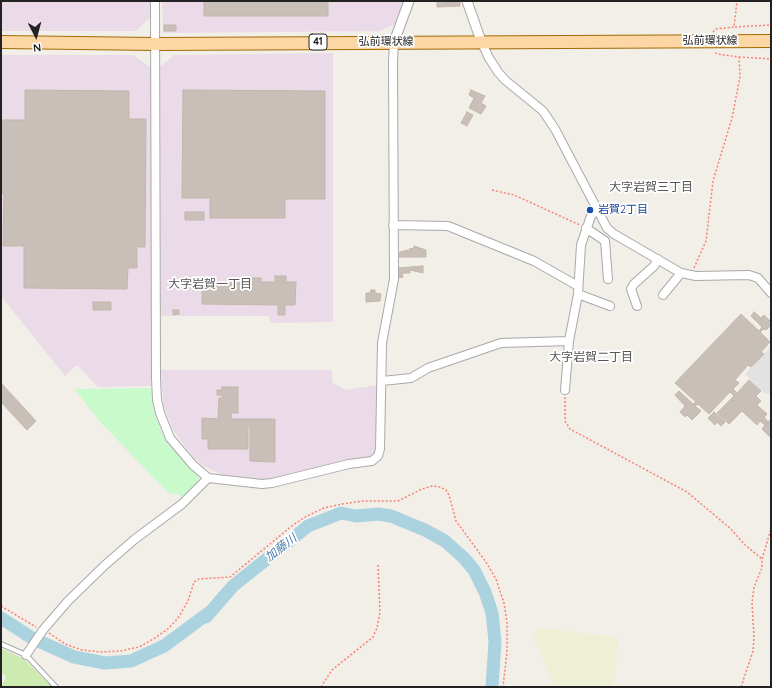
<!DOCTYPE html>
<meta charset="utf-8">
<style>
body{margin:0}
#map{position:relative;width:772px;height:688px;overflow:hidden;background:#f2efe9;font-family:Quicksand,sans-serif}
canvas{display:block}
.frame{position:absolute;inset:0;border:2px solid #222;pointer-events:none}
.north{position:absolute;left:16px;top:16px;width:40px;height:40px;-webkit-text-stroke:3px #fff;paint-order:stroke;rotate:174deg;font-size:11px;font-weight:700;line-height:16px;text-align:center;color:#222}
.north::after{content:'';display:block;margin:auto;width:14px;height:18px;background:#222;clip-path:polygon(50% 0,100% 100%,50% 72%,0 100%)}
</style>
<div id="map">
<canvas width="772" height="688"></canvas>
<div class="frame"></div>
<div class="north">N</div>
</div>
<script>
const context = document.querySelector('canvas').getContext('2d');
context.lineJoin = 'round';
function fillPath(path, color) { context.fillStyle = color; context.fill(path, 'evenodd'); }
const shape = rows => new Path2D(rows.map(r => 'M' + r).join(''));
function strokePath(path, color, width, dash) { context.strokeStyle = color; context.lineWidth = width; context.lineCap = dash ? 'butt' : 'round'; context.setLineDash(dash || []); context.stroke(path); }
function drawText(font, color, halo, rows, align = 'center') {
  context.font = font + ' Quicksand,"Noto Sans JP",sans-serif'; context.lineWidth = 3.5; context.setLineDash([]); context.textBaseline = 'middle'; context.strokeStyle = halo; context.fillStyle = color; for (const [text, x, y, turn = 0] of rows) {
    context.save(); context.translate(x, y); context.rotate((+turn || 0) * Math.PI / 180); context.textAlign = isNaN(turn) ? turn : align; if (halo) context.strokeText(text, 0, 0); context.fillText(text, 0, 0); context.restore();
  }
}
fillPath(shape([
 [1,1,150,1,150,18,136,31,1,31],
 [162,1,404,1,397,23,380,31,163,33],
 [333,53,333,322,270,323,269,316,161,316,160,67,174,55],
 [1,55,134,55,151,68,151,386,98,387,77,365,65,376,1,296],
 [161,370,332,370,332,382,345,390,378,385,375,452,371,458,342,461,271,479,260,480,224,476,202,465,191,454,173,430,163,404]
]), '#ebdbe8');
fillPath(shape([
 [540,628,618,637,614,687,554,687,533,635]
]), '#eef0d5');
fillPath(shape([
 [1,648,24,659,52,687,1,687,6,676,1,673]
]), '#cdebb0');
fillPath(shape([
 [151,388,153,408,160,429,170,446,198,474,198,481,183,497,176,493,170,494,157,481,102,424,74,389]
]), '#c8facc');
fillPath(shape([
 [771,346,771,393,765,394,745,374]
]), '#e2e2e2');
strokePath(shape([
 [1,618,32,638,74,657,105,663,131,661,164,646,210,612,206,617,233,586,308,526,341,513,356,516,379,514,391,516,425,530,445,541,464,558,474,570,485,592,492,613,495,641,492,687]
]), '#aad3df', 13);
const building = shape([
 [204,1,328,1,328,16,204,16,204,1],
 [437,1,460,1,460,6,437,7,437,1],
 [164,25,176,25,176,31,164,31,164,25],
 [1,90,1,120,25,120,25,90,129,91,129,119,146,119,145,247,137,247,137,268,128,268,127,289,24,288,24,246,3,246,4,194,1,194,1,90],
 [183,90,325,91,325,199,285,199,285,218,210,218,210,198,182,198,183,90],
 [471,90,485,96,481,103,486,106,481,114,469,108,474,98,469,95,471,90],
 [467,112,473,115,467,126,461,123,467,112],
 [185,212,204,212,204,220,185,220,185,212],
 [414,246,426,250,426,257,399,257,400,252,408,250,408,254,409,254,409,249,414,248,414,246],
 [423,266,423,273,410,270,410,273,402,273,403,277,397,278,398,268,423,266],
 [275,276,286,276,286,281,275,281,275,276],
 [244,278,261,278,261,282,296,282,295,305,285,305,285,315,278,315,278,305,202,304,202,282,244,282,244,278],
 [371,290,375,290,375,293,381,294,380,301,366,302,366,293,370,293,371,290],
 [93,302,111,302,111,310,93,310,93,302],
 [173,310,179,310,179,314,173,315,173,310],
 [754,312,761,318,764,315,771,322,771,325,766,330,764,329,760,332,770,342,761,352,764,354,751,367,748,365,735,380,739,383,733,389,737,393,749,380,761,391,756,396,761,401,757,405,767,414,764,417,768,422,771,419,771,438,762,429,765,425,760,421,757,425,742,411,729,424,717,413,734,396,730,392,709,414,698,404,695,406,701,411,692,420,687,415,685,417,680,412,685,406,675,395,679,391,693,404,696,402,675,383,741,314,759,331,762,327,751,316,754,312],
 [1,383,36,421,27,430,1,402,1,383],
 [222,387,238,387,238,413,231,413,231,419,275,419,275,462,250,461,250,426,248,426,248,449,208,449,208,439,202,439,202,418,218,419,219,398,222,398,222,395,217,395,217,390,222,390,222,387],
 [714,412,725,422,721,426,717,422,715,425,708,418,714,412]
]);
fillPath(building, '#c7bfb8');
strokePath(building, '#c4b6ab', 1);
const service = shape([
 [1,644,26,655,56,687]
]);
const minor = shape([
 [155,1,156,378,157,400,160,413,170,438,193,465,208,478,262,484,272,483,349,464,372,461,378,456,380,449,382,343,394,279,393,61,394,42],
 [481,41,489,58,498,72,505,80,543,111,555,129,607,228,614,234,681,273,696,276,749,275,758,278,771,293],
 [393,225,448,226,534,261,578,286],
 [586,228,605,241,608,279],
 [578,294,610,306],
 [663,295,681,273],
 [637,306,631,289,634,284,654,266,658,259],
 [382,381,411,378,428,368,501,343,569,341],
 [565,390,569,341,578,294,581,245,591,216,597,208],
 [26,655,43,630,68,601,105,565,135,539,182,504,208,478]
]);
const tertiary = shape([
 [467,1,481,41],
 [394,42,409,1]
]);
const primary = shape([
 [1,42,155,44,771,41]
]);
strokePath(service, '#a9a9a9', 6);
strokePath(minor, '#a9a9a9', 10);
strokePath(tertiary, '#a9a9a9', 11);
strokePath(primary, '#a06b00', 14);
strokePath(shape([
 [735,27,771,25],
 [713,32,716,29,734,27,737,1],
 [739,57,771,59],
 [492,190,514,195,580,225],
 [694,268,706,241,713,181,732,118,740,77,739,57,717,54,714,51],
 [565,397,565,421,570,429,687,492,731,529,744,544,762,559],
 [1,606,36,627],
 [49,633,65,644,82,650,101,652,120,651,139,647,155,638,169,628,178,618,188,601,194,582,199,579,230,577,293,525,307,516,324,508,342,504,363,501,398,501,422,489,432,486,440,487,446,490,449,495,456,521,486,562,496,579,504,603,507,622,507,652,503,687],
 [321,687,332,670,373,637,377,628,380,612,378,565],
 [741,687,753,651,754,637,752,603,754,587,762,568,762,559,771,529]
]), '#fa8072', 1.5, [2, 2]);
strokePath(service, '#fff', 4);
strokePath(minor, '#fff', 8);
strokePath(tertiary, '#fff', 9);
strokePath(primary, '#fcd6a4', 12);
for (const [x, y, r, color] of [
 [590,210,4,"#1a4fb4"]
]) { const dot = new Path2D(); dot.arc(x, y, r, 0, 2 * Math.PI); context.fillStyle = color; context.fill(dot); strokePath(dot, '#fff', 1.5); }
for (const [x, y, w] of [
 [318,42,18]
]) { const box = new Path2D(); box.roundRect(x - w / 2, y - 8, w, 16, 3); context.fillStyle = '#fff'; context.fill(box); strokePath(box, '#222', 1); }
drawText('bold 10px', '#222', null, [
 ["41",318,42]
]);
drawText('11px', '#222', '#fff', [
 ["弘前環状線",710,41],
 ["弘前環状線",386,42]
]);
drawText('11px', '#164399', '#fff', [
 ["岩賀2丁目",598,210]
], 'left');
drawText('12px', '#555', '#fff', [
 ["大字岩賀三丁目",651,187],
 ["大字岩賀一丁目",210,284],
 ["大字岩賀二丁目",591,357]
]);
drawText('italic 12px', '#4a7aab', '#fff', [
 ["加藤川",281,548,-38]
]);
</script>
